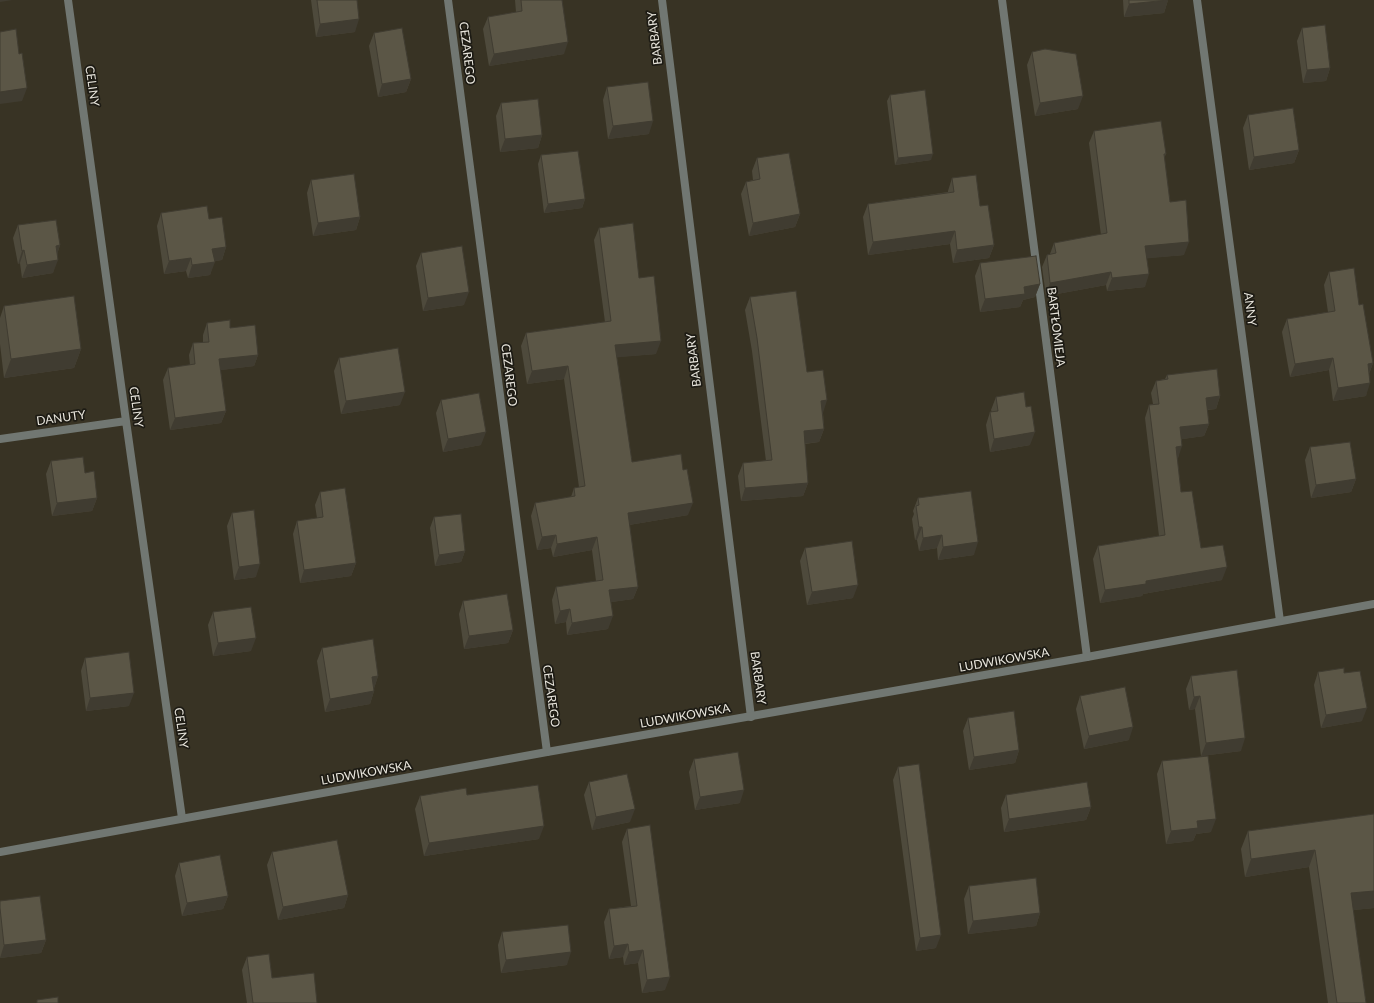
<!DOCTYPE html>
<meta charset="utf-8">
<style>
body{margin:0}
canvas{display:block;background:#383324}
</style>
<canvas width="1374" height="1003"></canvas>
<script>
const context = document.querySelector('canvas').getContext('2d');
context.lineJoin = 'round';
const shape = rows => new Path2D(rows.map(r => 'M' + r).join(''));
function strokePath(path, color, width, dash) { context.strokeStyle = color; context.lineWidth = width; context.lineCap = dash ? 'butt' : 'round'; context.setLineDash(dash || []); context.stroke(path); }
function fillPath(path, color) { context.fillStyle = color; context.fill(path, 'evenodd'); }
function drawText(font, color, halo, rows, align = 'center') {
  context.font = font + ' Lato,sans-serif'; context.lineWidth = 3.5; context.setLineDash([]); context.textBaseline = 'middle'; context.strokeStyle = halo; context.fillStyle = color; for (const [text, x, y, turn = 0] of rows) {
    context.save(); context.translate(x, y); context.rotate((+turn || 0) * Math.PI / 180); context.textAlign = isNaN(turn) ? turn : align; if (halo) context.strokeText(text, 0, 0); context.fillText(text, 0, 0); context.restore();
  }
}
strokePath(shape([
 [68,0,126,421,182,818],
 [448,0,547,752],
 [662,0,751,717],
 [1002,0,1087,657],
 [1197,0,1280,621],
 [0,439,126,421]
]), '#717772', 8);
strokePath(shape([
 [0,852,547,752,1087,657,1374,604]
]), '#717772', 8);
fillPath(shape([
 [311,0,357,0,355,32,316,37],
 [515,0,562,0,564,54,489,66,483,29,488,17,516,12],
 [1123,0,1168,0,1164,13,1124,17],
 [1302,28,1330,68,1326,81,1303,83,1297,41],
 [374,33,411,79,406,92,378,97,369,46],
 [1032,52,1078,109,1035,116,1027,65],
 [607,87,649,134,608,139,603,100],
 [890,95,931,160,895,165,887,101],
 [501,103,542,135,538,148,500,152,496,116],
 [1248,115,1299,150,1294,163,1249,170,1243,128],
 [1094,131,1166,154,1164,158,1170,202,1184,255,1147,258,1145,287,1107,291,1106,285,1046,296,1042,267,1047,255,1050,254,1054,243,1101,235,1089,143],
 [541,155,585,199,582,208,544,213,538,164],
 [757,158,800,214,795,227,749,236,741,194,746,182,753,180,752,171],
 [952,178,980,206,994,245,989,258,953,263,950,244,868,255,863,217,868,204,948,192,948,191],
 [311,180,360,217,356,230,313,236,307,193],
 [161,213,209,219,226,247,222,260,214,261,210,275,188,278,186,271,164,274,157,226],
 [18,225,60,245,57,254,53,273,22,278,20,263,18,264,13,238],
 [599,228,639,278,656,354,616,357,632,462,688,515,629,525,638,587,633,599,611,602,608,629,567,635,566,622,555,624,552,600,556,587,596,581,592,550,553,557,551,548,537,550,531,516,535,503,571,497,574,488,579,487,564,379,527,384,521,346,526,333,605,322,594,240],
 [421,253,464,305,423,311,416,266],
 [980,263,1040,284,1035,297,1023,300,1020,307,980,312,975,276],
 [1329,272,1359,305,1373,363,1369,374,1366,396,1333,401,1329,370,1290,377,1282,332,1287,319,1328,312,1324,285],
 [750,297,807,372,823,413,824,429,819,442,805,444,808,483,803,496,741,501,738,476,743,463,766,461,752,351,745,310],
 [4,306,81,349,74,368,4,378,0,344,0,318],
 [207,323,230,328,258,355,254,366,220,370,226,411,221,423,170,430,163,380,168,368,190,365,189,355,193,343,203,342,203,335],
 [339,358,400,405,341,414,334,371],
 [1167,375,1220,396,1216,409,1207,410,1209,424,1204,436,1182,439,1178,458,1177,458,1181,492,1201,548,1222,580,1143,594,1142,596,1100,603,1093,559,1098,546,1159,536,1145,418,1149,405,1153,404,1151,393,1156,381,1165,379],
 [996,397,1030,445,990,452,986,425,990,412,992,412,991,410],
 [441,400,481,445,443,452,436,413],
 [1310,447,1356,479,1351,492,1311,498,1305,460],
 [51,461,85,473,97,498,92,511,52,516,46,474],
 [320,492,356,563,351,576,300,583,293,534,297,521,317,518,315,505],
 [918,498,974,555,938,560,937,548,919,551,917,540,915,540,912,519,914,514,913,511],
 [232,513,256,577,234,580,227,526],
 [434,517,465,551,461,562,435,566,430,528],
 [805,548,853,598,807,605,800,561],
 [463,601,513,630,508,643,464,649,459,614],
 [213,612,251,651,213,656,208,625],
 [322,648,378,676,374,688,374,691,370,704,325,712,317,661],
 [85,658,129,706,86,711,81,671],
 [1318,672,1362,721,1321,728,1314,685],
 [1191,676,1241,751,1201,756,1195,709,1189,710,1186,689],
 [1080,696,1129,740,1084,749,1076,709],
 [968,718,1019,750,1015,763,969,770,963,731],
 [694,759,740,803,695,810,689,772],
 [1162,761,1211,832,1196,834,1193,841,1166,844,1157,774],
 [898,767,936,948,916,951,893,780],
 [589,782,630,822,592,830,584,795],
 [467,795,539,839,424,856,415,809,420,796],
 [1006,795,1091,807,1086,820,1004,832,1001,808],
 [1374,814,1374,908,1353,910,1366,1003,1328,1003,1309,867,1245,877,1241,849,1248,831],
 [627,829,665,990,642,993,638,963,624,965,623,957,609,959,604,922,609,909,631,906,622,842],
 [272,852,348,895,344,908,278,920,267,865],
 [179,863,228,896,223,909,182,916,175,876],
 [969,886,1040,913,1036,926,968,934,964,899],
 [0,901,46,940,41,953,0,958],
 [502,932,567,965,501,973,498,945],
 [247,957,272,978,317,1003,247,1003,242,970]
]), '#4e4a3c');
fillPath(shape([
 [0,0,12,0,0,2],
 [1168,0,1164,13,1124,17,1129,4],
 [359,19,355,32,316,37,320,24],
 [568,42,564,54,489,66,494,54],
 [1330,68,1326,81,1303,83,1307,70],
 [411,79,406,92,378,97,382,84],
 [27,88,22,101,0,104,0,92],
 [1083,96,1078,109,1035,116,1040,103],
 [653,121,649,134,608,139,613,126],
 [542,135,538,148,500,152,505,139],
 [1299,150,1294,163,1249,170,1254,157],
 [933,154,931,160,895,165,898,158],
 [585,199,582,208,544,213,548,204],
 [800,214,795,227,749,236,753,223],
 [360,217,356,230,313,236,318,223],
 [955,231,950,244,868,255,873,242],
 [1189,242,1184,255,1141,259,1145,246],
 [60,245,56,258,56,246],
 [994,245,989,258,953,263,957,250],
 [226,247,222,260,208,262,212,249],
 [24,250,20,263,18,264,22,251],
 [191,258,186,271,164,274,169,261],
 [58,260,53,273,22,278,27,265],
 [215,262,210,275,188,278,192,265],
 [1111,272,1106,285,1046,296,1050,283],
 [1149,274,1145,287,1107,291,1112,278],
 [1040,284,1035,297,1023,300,1020,307,980,312,985,299,1024,287],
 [469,292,464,305,423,311,428,298],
 [661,341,656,354,610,358,615,345],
 [81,349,74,368,4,378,11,359],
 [258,355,254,366,214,371,219,359],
 [1333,358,1329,370,1290,377,1295,364],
 [1373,363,1368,376,1368,364],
 [568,366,564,379,527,384,532,371],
 [1370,383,1366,396,1333,401,1338,388],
 [405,392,400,405,341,414,346,401],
 [1220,396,1216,409,1201,410,1206,398],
 [827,400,823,413,816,414,821,401],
 [226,411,221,423,170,430,175,418],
 [1209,424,1204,436,1176,440,1180,427],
 [824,429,819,442,800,444,804,431],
 [486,432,481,445,443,452,448,439],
 [1035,432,1030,445,990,452,994,439],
 [1182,446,1178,458,1171,459,1176,447],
 [1356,479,1351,492,1311,498,1316,485],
 [808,483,803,496,741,501,745,488],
 [97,498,92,511,52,516,57,503],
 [693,503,688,515,623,526,628,513],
 [919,527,922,527,917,540,915,540],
 [556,535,551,548,537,550,542,537],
 [942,535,937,548,919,551,923,538],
 [597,537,592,550,553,557,557,544],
 [978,542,974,555,938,560,943,547],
 [465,551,461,562,435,566,439,555],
 [356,563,351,576,300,583,304,570],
 [260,564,256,577,234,580,239,567],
 [1227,567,1222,580,1143,594,1142,596,1100,603,1105,590,1146,581],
 [858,585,853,598,807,605,812,592],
 [638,587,633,599,605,603,609,590],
 [570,609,566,622,555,624,560,611],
 [613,616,608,629,567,635,572,623],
 [513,630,508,643,464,649,469,636],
 [256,638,251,651,213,656,218,643],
 [378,676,374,689,372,677],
 [374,691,370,704,325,712,330,699],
 [134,693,129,706,86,711,90,698],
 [1200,696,1195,709,1189,710,1194,697],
 [1367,708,1362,721,1321,728,1326,715],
 [1133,727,1129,740,1084,749,1089,736],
 [1245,738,1241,751,1201,756,1206,743],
 [1019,750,1015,763,969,770,974,757],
 [744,790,740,803,695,810,700,797],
 [1091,807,1086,820,1004,832,1009,819],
 [635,809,630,822,592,830,596,817],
 [1216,819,1211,832,1196,834,1193,841,1166,844,1171,831,1197,821],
 [544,826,539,839,424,856,429,843],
 [1315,850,1309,867,1245,877,1251,859],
 [1374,891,1374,908,1344,911,1351,893],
 [348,895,344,908,278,920,283,907],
 [228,896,223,909,182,916,187,903],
 [1040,913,1036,926,968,934,973,921],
 [941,935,936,948,916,951,920,938],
 [46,940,41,953,0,958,4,945],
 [628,944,623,957,609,959,614,946],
 [643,950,638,963,624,965,629,952],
 [571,952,567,965,501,973,506,960],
 [670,977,665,990,642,993,647,980]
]), '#403c31');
const building = shape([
 [317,0,357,0,359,19,320,24,317,0],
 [521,0,562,0,568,42,494,54,488,17,522,11,521,0],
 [1129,0,1168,0,1129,4,1129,0],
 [1325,25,1330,68,1307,70,1302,28,1325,25],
 [402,28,411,79,382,84,374,33,402,28],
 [16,29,19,54,22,53,27,88,0,92,0,32,16,29],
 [1045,49,1076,54,1083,96,1040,103,1032,52,1045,49],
 [648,82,653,121,613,126,607,87,648,82],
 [925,90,933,154,898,158,890,95,925,90],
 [538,99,542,135,505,139,501,103,538,99],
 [1293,108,1299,150,1254,157,1248,115,1293,108],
 [1161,121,1166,154,1164,154,1170,202,1186,200,1189,242,1145,246,1149,274,1112,278,1111,272,1050,283,1047,255,1056,253,1054,243,1107,233,1094,131,1161,121],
 [578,151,585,199,548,204,541,155,578,151],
 [789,153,800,214,753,223,746,182,760,179,757,158,789,153],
 [354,174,360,217,318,223,311,180,354,174],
 [976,175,980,206,988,205,994,245,957,250,955,231,873,242,868,204,954,192,952,178,976,175],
 [207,206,209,219,222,217,226,247,212,249,215,262,192,265,191,258,169,261,161,213,207,206],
 [56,220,60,245,56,246,58,260,27,265,24,250,22,251,18,225,56,220],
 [633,223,639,278,654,276,661,341,615,345,632,462,681,454,683,470,687,469,693,503,628,513,638,587,609,590,613,616,572,623,570,609,560,611,556,587,603,580,597,537,557,544,556,535,542,537,535,503,575,496,574,488,585,486,568,366,532,371,526,333,611,321,599,228,633,223],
 [462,246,469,292,428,298,421,253,462,246],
 [1036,256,1040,284,1024,287,1025,294,985,299,980,263,1036,256],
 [1354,268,1359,305,1363,304,1373,363,1368,364,1370,383,1338,388,1333,358,1295,364,1287,319,1335,311,1329,272,1354,268],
 [796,291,807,372,823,370,827,400,821,401,824,429,804,431,808,483,745,488,743,463,772,460,757,338,750,297,796,291],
 [74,296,81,349,11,359,4,306,74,296],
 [230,320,230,328,255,325,258,355,219,359,226,411,175,418,168,368,195,364,193,343,209,342,207,323,230,320],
 [398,348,405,392,346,401,339,358,398,348],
 [1217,369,1220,396,1206,398,1209,424,1180,427,1182,446,1176,447,1181,492,1192,491,1201,548,1223,545,1227,567,1146,581,1146,584,1105,590,1098,546,1165,535,1149,405,1159,404,1156,381,1168,379,1167,375,1217,369],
 [1024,392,1026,407,1031,406,1035,432,994,439,990,412,998,411,996,397,1024,392],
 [479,393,486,432,448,439,441,400,479,393],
 [1350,442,1356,479,1316,485,1310,447,1350,442],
 [83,457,85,473,94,471,97,498,57,503,51,461,83,457],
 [345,488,356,563,304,570,297,521,323,517,320,492,345,488],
 [971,491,978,542,943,547,942,535,923,538,922,527,919,527,916,506,919,505,918,498,971,491],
 [254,510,260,564,239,567,232,513,254,510],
 [461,514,465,551,439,555,434,517,461,514],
 [852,541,858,585,812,592,805,548,852,541],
 [507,594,513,630,469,636,463,601,507,594],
 [251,607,256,638,218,643,213,612,251,607],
 [373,639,378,676,372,677,374,691,330,699,322,648,373,639],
 [129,652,134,693,90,698,85,658,129,652],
 [1344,668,1344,673,1360,671,1367,708,1326,715,1318,672,1344,668],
 [1237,670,1245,738,1206,743,1200,696,1194,697,1191,676,1237,670],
 [1125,687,1133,727,1089,736,1080,696,1125,687],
 [1014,711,1019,750,974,757,968,718,1014,711],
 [738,752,744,790,700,797,694,759,738,752],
 [1208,756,1216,819,1197,821,1198,828,1171,831,1162,761,1208,756],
 [919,764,941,935,920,938,898,767,919,764],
 [627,774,635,809,596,817,589,782,627,774],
 [1087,782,1091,807,1009,819,1006,795,1087,782],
 [538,785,544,826,429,843,420,796,466,788,467,795,538,785],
 [1374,814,1374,891,1351,893,1366,1003,1337,1003,1315,850,1251,859,1248,831,1374,814],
 [650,825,670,977,647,980,643,950,629,952,628,944,614,946,609,909,637,906,627,829,650,825],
 [337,840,348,895,283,907,272,852,337,840],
 [220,855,228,896,187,903,179,863,220,855],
 [1036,878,1040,913,973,921,969,886,1036,878],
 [40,896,46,940,4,945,0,908,0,901,40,896],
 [568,925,571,952,506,960,502,932,568,925],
 [269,954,272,978,314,973,317,1003,253,1003,247,957,269,954],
 [58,997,58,1003,37,1003,37,1000,58,997]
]);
fillPath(building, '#5b5646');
strokePath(building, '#403c31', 1);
drawText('12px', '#e9e6dd', '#1d1b14', [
 ["BARBARY",655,38,-97],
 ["CEZAREGO",467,53,83],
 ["CELINY",92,86,82],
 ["ANNY",1250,309,83],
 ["BARTŁOMIEJA",1056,327,83],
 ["BARBARY",694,360,-97],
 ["CEZAREGO",509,375,83],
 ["CELINY",136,407,82],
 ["DANUTY",61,418,-8],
 ["LUDWIKOWSKA",1004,660,-10],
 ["BARBARY",758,678,82],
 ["CEZAREGO",551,696,82],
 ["LUDWIKOWSKA",685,716,-10],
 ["CELINY",181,728,82],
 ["LUDWIKOWSKA",366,773,-10]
]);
</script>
